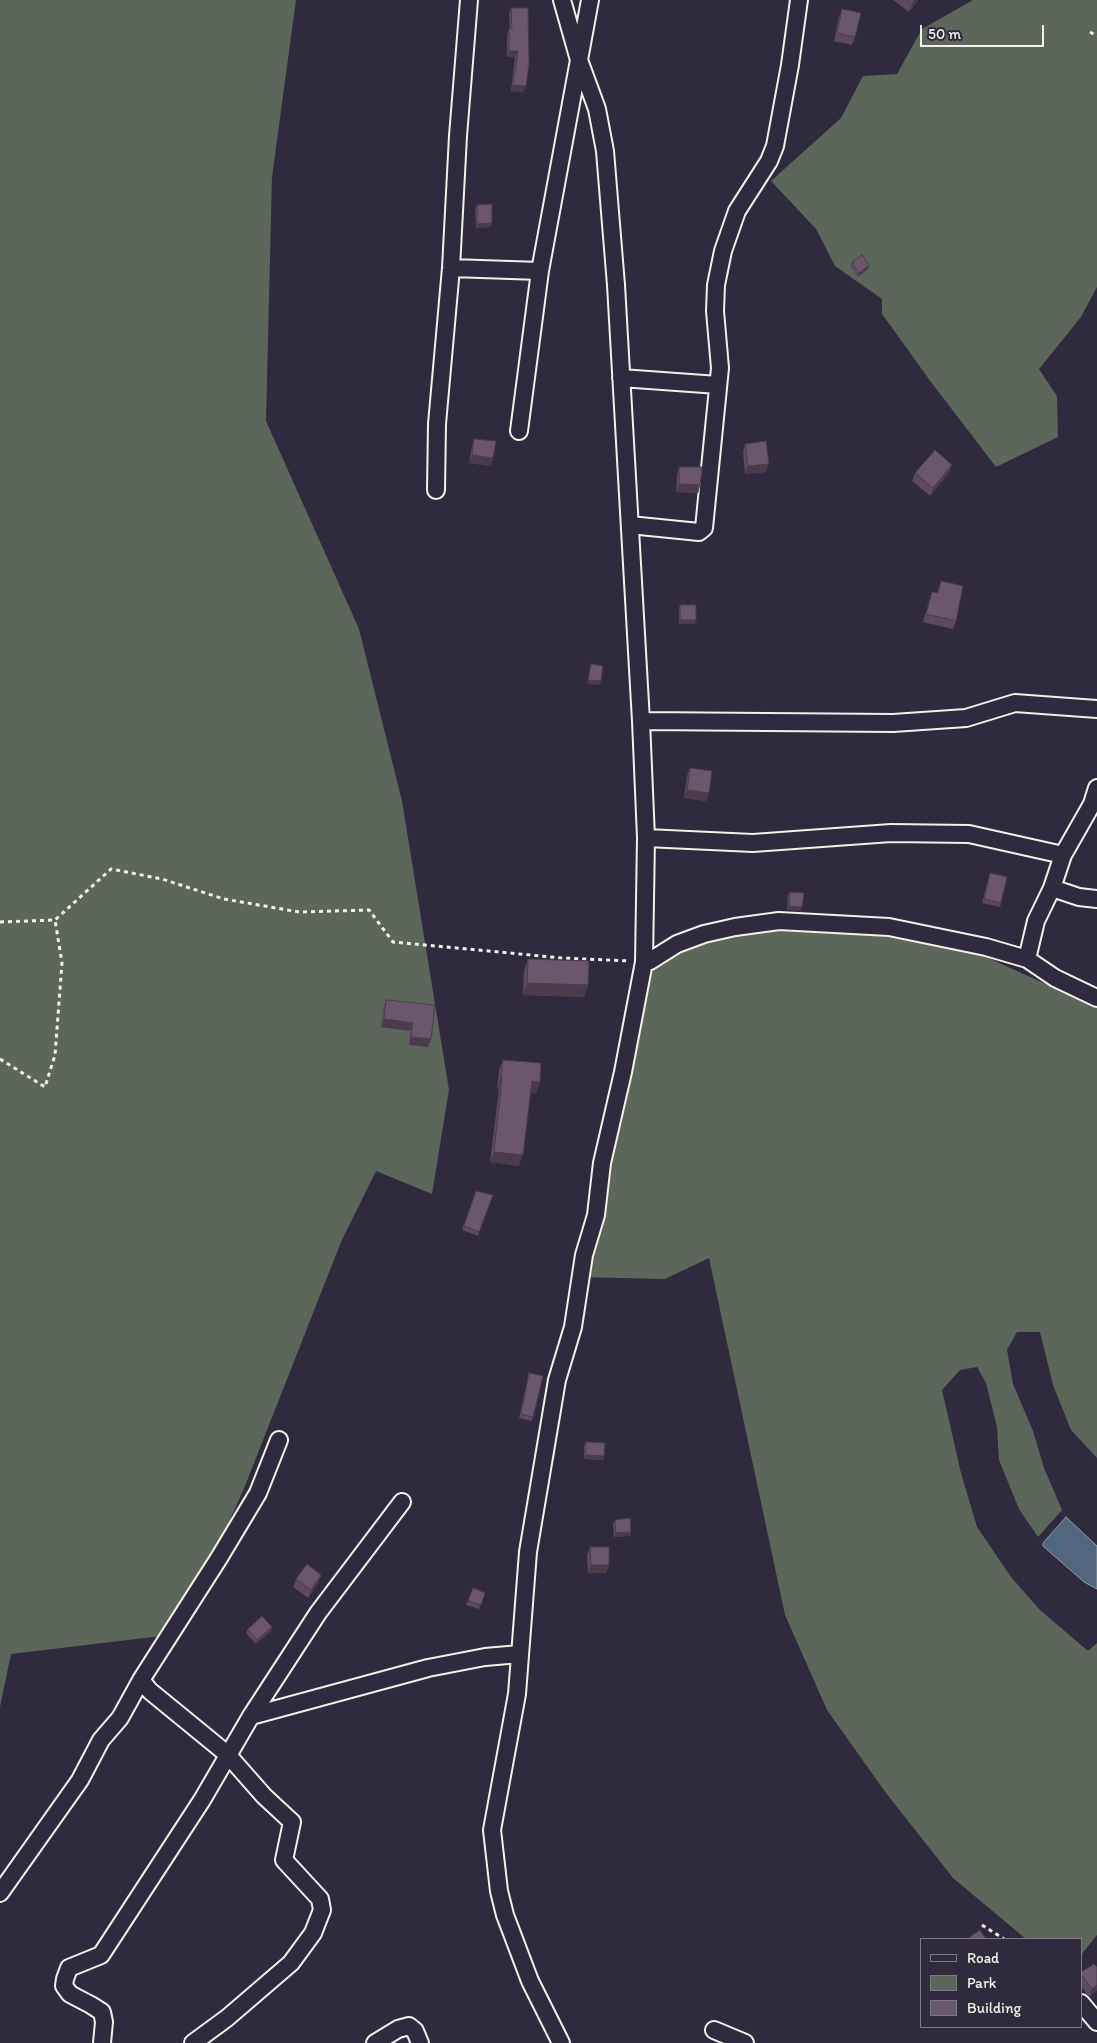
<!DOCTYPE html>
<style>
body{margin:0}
#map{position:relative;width:1097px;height:2043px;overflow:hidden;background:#2f2a3d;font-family:Itim,sans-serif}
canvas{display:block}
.legend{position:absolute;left:920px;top:1938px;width:162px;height:90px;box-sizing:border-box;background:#2f2a3d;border:1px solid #7e7a81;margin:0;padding:6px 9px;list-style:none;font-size:15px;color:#f4f1e8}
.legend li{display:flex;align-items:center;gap:10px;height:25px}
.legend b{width:25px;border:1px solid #7e7a81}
.scale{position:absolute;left:920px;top:25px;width:124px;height:22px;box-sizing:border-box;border:2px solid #f4f1e8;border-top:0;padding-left:6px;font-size:15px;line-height:18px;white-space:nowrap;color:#f4f1e8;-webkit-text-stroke:4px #2f2a3d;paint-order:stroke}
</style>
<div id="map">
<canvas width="1097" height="2043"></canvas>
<ul class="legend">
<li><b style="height:6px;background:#2f2a3d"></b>Road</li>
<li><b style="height:14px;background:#5c665b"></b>Park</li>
<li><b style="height:14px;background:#6b566d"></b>Building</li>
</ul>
<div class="scale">50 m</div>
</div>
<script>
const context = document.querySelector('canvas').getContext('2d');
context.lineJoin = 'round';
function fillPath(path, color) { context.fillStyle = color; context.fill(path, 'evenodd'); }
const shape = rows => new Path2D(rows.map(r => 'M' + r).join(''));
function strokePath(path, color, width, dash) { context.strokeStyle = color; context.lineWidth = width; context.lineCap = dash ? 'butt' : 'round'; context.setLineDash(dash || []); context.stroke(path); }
fillPath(shape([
 [0,0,296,0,272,177,266,421,359,629,402,801,449,1090,432,1194,376,1171,341,1242,243,1491,178,1634,11,1654,0,1707],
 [973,0,1097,0,1097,287,1081,317,1039,369,1057,396,1058,437,996,467,931,382,882,314,882,299,835,266,816,229,771,181,841,118,863,76,897,74,922,29],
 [780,927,912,938,986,957,1097,1007,1097,1458,1071,1430,1053,1385,1040,1332,1017,1332,1007,1350,1013,1384,1033,1431,1044,1468,1062,1510,1038,1537,1019,1509,999,1460,997,1427,986,1383,977,1367,960,1370,942,1390,961,1473,977,1527,1011,1577,1040,1610,1088,1651,1097,1643,1097,1935,1081,1955,1081,1939,1026,1939,953,1878,886,1793,827,1710,785,1615,709,1258,665,1279,578,1277,635,987,655,965,705,940]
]), '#5c665b');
const water = shape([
 [1066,1517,1097,1546,1097,1589,1084,1582,1043,1546,1043,1543,1066,1517]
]);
fillPath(water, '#52677d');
strokePath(water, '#939ea8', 1);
const minor = shape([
 [451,268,540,271],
 [621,378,718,385],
 [519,431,540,271,579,60,562,0],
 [436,490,437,424,451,268,458,136,469,0],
 [630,525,699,532,704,528,720,368,715,311,716,285,723,251,737,211,769,161,775,146,790,65,799,0],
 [641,721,893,723,966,718,1015,703,1097,709],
 [646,838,753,843,891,833,969,834,1063,855,1092,804,1097,788],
 [1052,888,1063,855],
 [1027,959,1036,921,1052,888,1079,897,1097,899],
 [644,962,650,961,677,944,704,934,735,927,779,921,889,927,986,947,1027,959,1055,978,1097,998],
 [141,1680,150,1691,227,1754,264,1796,292,1822,284,1860,320,1899,322,1910,313,1933,291,1963,227,2018,193,2043],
 [251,1716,428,1668,485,1657,520,1654],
 [0,1893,80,1780,101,1740,120,1718,141,1680,219,1558,258,1493,279,1440],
 [1081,2003,1097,2022],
 [714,2030,745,2043],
 [102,2043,104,2022,102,2012,91,2005,70,1994,64,1986,65,1979,69,1968,101,1955,202,1800,251,1716,318,1613,402,1502],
 [375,2043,398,2029,409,2026,415,2031,420,2043],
 [561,2043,530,1981,505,1915,499,1891,492,1830,517,1694,528,1552,557,1380,573,1327,584,1255,596,1215,602,1163,623,1072,644,962,646,838,641,721,616,285,605,151,597,109,579,60,590,0]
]);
strokePath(minor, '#f4f1e8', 20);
strokePath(shape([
 [1090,32,1097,36],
 [0,922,55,920,111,869,162,879,224,899,299,912,369,910,393,942,562,958,630,961],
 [0,1059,45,1087,55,1055,62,963,55,920],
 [982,1925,1004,1939]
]), '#f4f1e8', 3, [4, 4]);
strokePath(minor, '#2f2a3d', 16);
fillPath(shape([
 [893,0,918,0,909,12],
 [511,8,523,92,511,91,515,57,507,57,507,34,510,28,509,14],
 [842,9,855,37,852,45,834,41,839,17],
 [477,205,491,227,476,228,475,209],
 [852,262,869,265,868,269,858,277,850,266],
 [474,439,491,466,469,463,472,446],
 [745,444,766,472,745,474,743,452],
 [952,465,949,473,930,496,912,481,915,473],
 [679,467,700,485,698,493,676,492,677,475],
 [941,581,956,621,953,629,923,622,932,592,937,593],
 [680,605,696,620,695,624,679,624,679,609],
 [690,768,709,793,706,801,684,798,687,776],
 [990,873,1001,903,1000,907,982,903],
 [790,892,801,911,787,910,788,896],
 [528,959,588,985,584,997,523,995,524,971],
 [386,1000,431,1039,428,1047,409,1045,410,1031,381,1027,383,1008],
 [503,1060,540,1082,536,1093,530,1092,519,1166,490,1162,499,1089,497,1089,499,1070],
 [476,1191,493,1195,478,1236,462,1230],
 [529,1373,533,1417,531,1421,519,1418],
 [586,1442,604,1456,603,1460,584,1459,584,1446],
 [615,1520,631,1532,630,1536,614,1537,613,1523],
 [590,1547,609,1565,606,1573,588,1573,587,1555],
 [321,1575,318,1583,308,1598,293,1587,296,1579],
 [473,1588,485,1593,479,1609,466,1605],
 [248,1629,271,1631,256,1644,246,1633],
 [1081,1972,1097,1990,1089,1997,1081,1986]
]), '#5c4a5e');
fillPath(shape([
 [915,0,918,0,909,12,912,4],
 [509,51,518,51,515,57,507,57],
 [513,85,526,86,523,92,511,91],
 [492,223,491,227,476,228,477,224],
 [869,265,868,269,858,277,859,273],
 [472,455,493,458,491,466,469,463],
 [769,464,766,472,745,474,748,466],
 [952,465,949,473,930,496,933,488],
 [679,484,700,485,698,493,676,492],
 [680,620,696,620,695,624,679,624],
 [588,680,601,681,600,685,587,684],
 [687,790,709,793,706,801,684,798],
 [789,906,802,907,801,911,787,910],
 [527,983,588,985,584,997,523,995],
 [384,1019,413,1023,410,1031,381,1027],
 [411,1037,431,1039,428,1047,409,1045],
 [501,1078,502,1079,499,1089,497,1089],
 [532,1081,540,1082,536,1093,528,1092],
 [494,1152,523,1155,519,1166,490,1162],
 [585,1455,604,1456,603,1460,584,1459],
 [631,1532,630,1536,614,1537,616,1533],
 [591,1565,609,1565,606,1573,588,1573],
 [321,1575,318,1583,308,1598,311,1590],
 [272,1627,271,1631,256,1644,257,1640],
 [1097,1985,1097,1990,1089,1997,1092,1989]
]), '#4b3c4c');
const building = shape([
 [907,0,915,0,912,4,907,0],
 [511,8,528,8,529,64,526,86,513,85,518,51,509,51,509,28,512,28,511,8],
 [842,9,861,13,855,37,837,33,842,9],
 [492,204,492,223,477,224,477,205,492,204],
 [862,255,869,265,859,273,852,262,862,255],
 [474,439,496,441,493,458,472,455,474,439],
 [766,441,769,464,748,466,745,444,766,441],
 [935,450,952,465,933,488,915,473,935,450],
 [679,467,702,467,700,485,679,484,679,467],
 [941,581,963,586,956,621,926,614,932,592,938,593,941,581],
 [680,605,696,605,696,620,680,620,680,605],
 [591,664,603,666,601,681,588,680,591,664],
 [690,768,712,771,709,793,687,790,690,768],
 [990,873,1007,877,1001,903,984,899,990,873],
 [790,892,804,893,802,907,789,906,790,892],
 [528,959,589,961,588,985,527,983,528,959],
 [386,1000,435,1005,431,1039,411,1037,413,1023,384,1019,386,1000],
 [503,1060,541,1063,540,1082,532,1081,523,1155,494,1152,502,1079,501,1078,503,1060],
 [476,1191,493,1195,479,1232,464,1226,476,1191],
 [529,1373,543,1376,533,1417,521,1414,529,1373],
 [586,1442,605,1443,604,1456,585,1455,586,1442],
 [630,1518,631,1532,616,1533,615,1520,630,1518],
 [590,1547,609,1547,609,1565,591,1565,590,1547],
 [307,1564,321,1575,311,1590,296,1579,307,1564],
 [473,1588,485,1593,481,1605,468,1601,473,1588],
 [262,1616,272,1627,257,1640,248,1629,262,1616],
 [980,1930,986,1939,967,1939,980,1930],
 [1094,1964,1097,1967,1097,1985,1092,1989,1081,1974,1081,1972,1094,1964]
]);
fillPath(building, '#6b566d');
strokePath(building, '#4b3c4c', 1);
</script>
